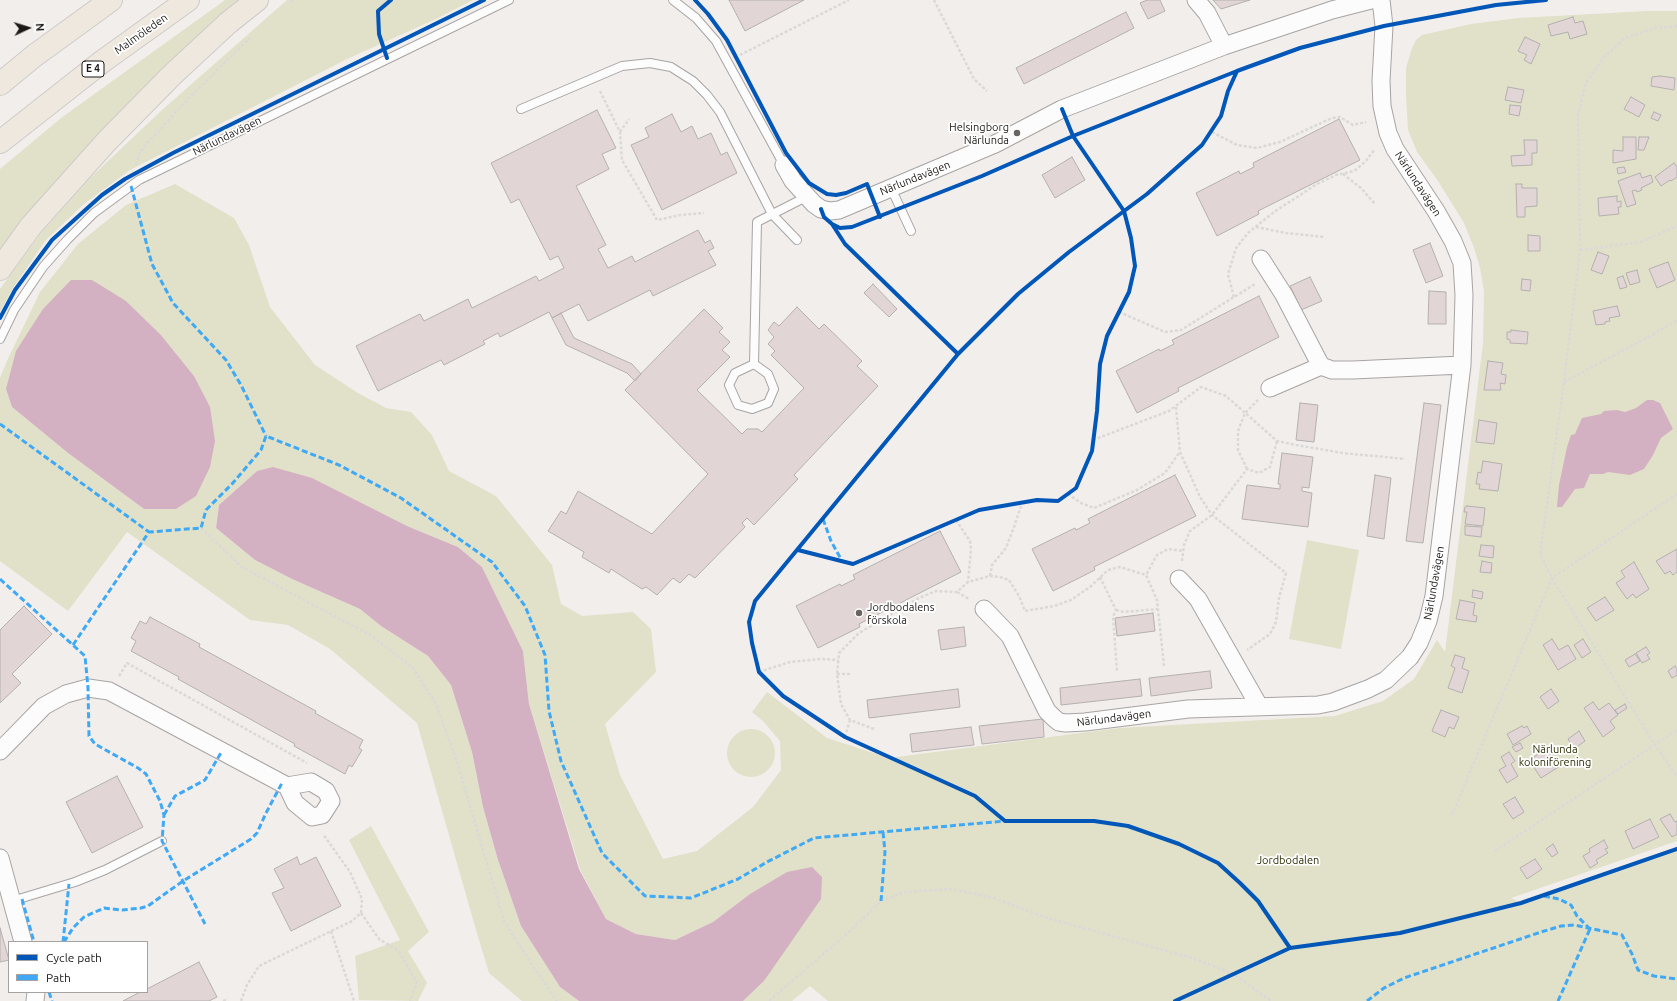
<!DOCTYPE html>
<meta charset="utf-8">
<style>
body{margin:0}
#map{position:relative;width:1677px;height:1001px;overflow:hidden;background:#f2eeec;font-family:Ubuntu,sans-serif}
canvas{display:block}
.legend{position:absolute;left:8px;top:941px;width:140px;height:52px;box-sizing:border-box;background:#fff;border:1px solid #a4a3a2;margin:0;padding:5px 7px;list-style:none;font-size:12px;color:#1c1917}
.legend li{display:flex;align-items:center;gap:8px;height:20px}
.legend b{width:20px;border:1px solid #a4a3a2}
.north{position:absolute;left:8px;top:8px;width:40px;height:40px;-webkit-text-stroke:3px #fff;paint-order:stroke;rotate:86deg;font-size:11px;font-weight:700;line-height:16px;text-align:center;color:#1c1917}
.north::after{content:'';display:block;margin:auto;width:14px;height:18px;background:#1c1917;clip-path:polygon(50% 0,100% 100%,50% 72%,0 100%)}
</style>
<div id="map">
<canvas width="1677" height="1001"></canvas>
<ul class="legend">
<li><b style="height:5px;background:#0057b8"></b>Cycle path</li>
<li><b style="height:5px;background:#3fa9f5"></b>Path</li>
</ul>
<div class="north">N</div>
</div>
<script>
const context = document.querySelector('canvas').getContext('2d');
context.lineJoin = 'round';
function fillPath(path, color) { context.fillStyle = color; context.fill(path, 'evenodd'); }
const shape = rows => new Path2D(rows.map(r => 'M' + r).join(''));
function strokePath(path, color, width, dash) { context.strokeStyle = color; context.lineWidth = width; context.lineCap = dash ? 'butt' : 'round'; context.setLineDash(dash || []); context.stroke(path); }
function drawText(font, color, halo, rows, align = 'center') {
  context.font = font + ' Ubuntu,sans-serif'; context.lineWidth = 3.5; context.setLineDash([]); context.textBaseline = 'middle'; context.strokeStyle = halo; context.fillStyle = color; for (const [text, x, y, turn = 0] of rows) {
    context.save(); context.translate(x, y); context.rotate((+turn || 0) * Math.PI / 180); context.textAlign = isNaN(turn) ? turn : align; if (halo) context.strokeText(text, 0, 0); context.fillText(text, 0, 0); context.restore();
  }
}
fillPath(shape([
 [225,0,239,0,217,18,146,88,0,251,0,169,61,118],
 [287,0,473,0,436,19,347,59,130,170,84,204,46,240,13,288,0,312,0,289,41,233,90,178,162,110],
 [1647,11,1677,11,1677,841,1511,898,1521,903,1677,849,1677,1001,828,1001,810,986,792,1001,743,1001,764,981,777,960,750,894,713,922,675,940,636,934,606,919,580,869,529,704,523,651,482,567,458,547,407,526,257,471,219,505,216,528,255,560,292,579,360,609,381,626,428,656,451,685,472,752,483,807,498,860,521,926,560,987,579,1001,522,1001,489,973,474,923,417,723,330,649,288,625,250,620,127,532,68,611,0,561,0,378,6,363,40,292,78,244,126,205,175,184,234,218,249,245,270,307,315,365,358,393,386,408,411,412,432,435,449,471,496,496,552,565,561,604,582,616,633,612,651,629,656,672,605,724,620,775,663,859,697,851,753,807,781,770,780,741,763,721,752,712,767,692,827,738,889,758,1119,728,1335,716,1383,701,1414,679,1437,640,1445,652,1483,343,1484,291,1480,268,1474,248,1464,223,1438,181,1417,152,1408,130,1406,96,1406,68,1412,48,1416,40,1422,35,1471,24,1518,18],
 [126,301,161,335,194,376,196,495,176,509,144,509,68,453,12,407,6,389],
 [1307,540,1359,550,1341,649,1289,639],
 '727 753a24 24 0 1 1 48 0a24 24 0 1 1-48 0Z',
 [371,826,429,932,408,951,427,983,418,1001,359,1000,355,956,400,940,349,840]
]), '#e1e1c9');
fillPath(shape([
 [71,280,92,280,126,301,161,335,194,376,210,407,215,441,210,467,196,496,176,509,144,509,68,453,12,407,6,389,16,351,43,309],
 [1647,400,1653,400,1660,403,1673,429,1661,438,1653,455,1644,469,1630,475,1608,472,1603,474,1590,474,1584,488,1575,489,1562,507,1557,507,1559,485,1567,447,1571,435,1575,434,1582,418,1601,414,1604,411,1617,410,1625,412,1636,408],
 [273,467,312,478,407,526,458,547,482,567,523,651,529,704,579,869,606,919,636,934,675,940,713,922,750,894,787,872,812,867,822,877,821,899,764,981,743,1001,579,1001,560,987,521,926,498,860,483,807,472,752,451,685,428,656,381,626,360,609,292,579,255,560,216,528,219,505,257,471]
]), '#d4b1c2');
const building = shape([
 [729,0,804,0,745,31,729,0],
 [1147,0,1160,0,1165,11,1148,19,1140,3,1147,0],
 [1213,0,1250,0,1221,9,1213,0],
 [1126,12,1134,28,1024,84,1016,68,1126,12],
 [1573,17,1575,23,1583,21,1587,34,1570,39,1568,32,1551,36,1548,25,1573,17],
 [1525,37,1540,44,1531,64,1524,60,1527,55,1518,51,1525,37],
 [1660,76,1675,78,1674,90,1651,86,1652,77,1660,76],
 [1508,87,1524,90,1521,103,1505,100,1508,87],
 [1631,97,1645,105,1639,117,1624,109,1631,97],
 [1510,105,1521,106,1519,116,1509,114,1510,105],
 [597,110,616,148,602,154,609,169,576,186,606,245,598,249,608,268,632,256,635,262,698,230,705,243,710,240,714,248,708,251,716,265,653,296,650,290,588,321,579,304,552,318,549,312,500,337,498,333,483,341,485,344,444,365,441,360,378,391,356,346,420,314,424,321,468,299,472,308,536,276,539,281,564,268,558,256,550,260,519,199,511,203,491,163,597,110],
 [1654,112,1661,115,1658,121,1651,118,1654,112],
 [672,114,681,132,692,126,698,139,711,133,721,155,727,152,737,173,662,210,631,145,649,137,645,128,672,114],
 [1339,119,1360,160,1258,211,1259,214,1217,236,1196,193,1239,171,1240,174,1254,167,1253,163,1339,119],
 [1623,137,1636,137,1636,159,1613,163,1613,150,1623,151,1623,137],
 [1639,137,1649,137,1644,150,1638,150,1639,137],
 [1524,140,1537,140,1537,153,1532,153,1532,165,1512,166,1511,156,1525,155,1524,140],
 [1072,157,1085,180,1055,198,1042,175,1072,157],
 [1674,163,1677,167,1677,177,1671,181,1670,180,1661,186,1655,177,1674,163],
 [1624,167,1626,172,1618,174,1617,168,1624,167],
 [1640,173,1642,178,1651,175,1653,182,1641,188,1642,190,1637,192,1636,190,1632,191,1636,204,1627,207,1618,181,1640,173],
 [1516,184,1522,184,1522,188,1537,188,1537,206,1525,207,1525,217,1517,217,1516,184],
 [1617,196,1617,202,1621,201,1621,207,1618,207,1619,214,1599,216,1598,198,1617,196],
 [1528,235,1540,236,1540,251,1528,251,1528,235],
 [1430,243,1443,276,1426,283,1413,250,1430,243],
 [1598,252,1609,256,1602,274,1591,270,1598,252],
 [1668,262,1675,280,1657,288,1649,269,1668,262],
 [1637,270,1640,282,1630,285,1626,273,1637,270],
 [1623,276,1627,287,1620,289,1617,278,1623,276],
 [1310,277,1322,301,1301,310,1290,286,1310,277],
 [1522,279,1531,280,1530,291,1521,290,1522,279],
 [873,284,897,309,889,317,864,293,873,284],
 [1429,291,1446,292,1446,324,1428,324,1429,291],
 [1259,296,1279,337,1178,388,1179,391,1137,413,1116,371,1159,349,1160,351,1174,344,1172,340,1259,296],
 [1617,306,1620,316,1609,318,1610,321,1605,322,1605,324,1596,325,1593,311,1617,306],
 [797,307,819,329,824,324,862,361,857,366,878,386,794,475,798,479,754,525,747,518,742,523,745,527,695,578,689,574,680,583,673,578,657,595,646,587,642,589,611,569,609,573,582,557,584,552,548,531,561,511,566,514,578,491,652,534,708,474,625,390,704,309,723,328,719,332,730,342,722,350,730,357,697,390,742,434,747,429,758,429,762,432,804,388,771,355,775,351,768,344,774,337,768,330,774,322,779,326,797,307],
 [561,313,574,338,632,364,641,374,635,381,627,373,566,345,552,318,561,313],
 [1511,330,1528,332,1527,344,1510,343,1510,340,1507,339,1507,332,1511,332,1511,330],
 [1488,361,1503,363,1501,374,1506,375,1505,384,1500,383,1501,390,1484,390,1488,361],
 [1300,403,1318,405,1314,442,1296,440,1300,403],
 [1424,403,1441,405,1423,543,1406,541,1424,403],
 [1479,420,1497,423,1494,444,1476,442,1479,420],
 [1282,453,1313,457,1309,488,1302,487,1302,491,1312,493,1308,527,1242,519,1247,485,1280,489,1280,484,1278,484,1282,453],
 [1483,461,1502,464,1498,491,1479,489,1480,484,1476,484,1478,472,1481,473,1483,461],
 [1175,475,1196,516,1094,567,1095,570,1053,591,1032,549,1075,528,1076,530,1090,523,1088,519,1175,475],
 [1375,475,1391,478,1384,539,1367,536,1375,475],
 [1467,506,1485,508,1483,526,1465,524,1467,512,1464,512,1465,507,1467,506],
 [1465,526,1482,527,1481,537,1465,535,1465,526],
 [940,531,961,572,859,624,860,627,818,648,796,606,840,584,841,586,855,579,853,575,940,531],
 [1481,545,1494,546,1493,558,1479,556,1481,545],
 [1677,549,1677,572,1673,575,1670,571,1665,574,1656,561,1677,549],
 [1482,561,1492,563,1491,573,1480,572,1482,561],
 [1634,562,1649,589,1636,598,1633,594,1627,599,1616,583,1625,577,1621,571,1634,562],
 [1473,590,1483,592,1482,599,1472,597,1473,590],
 [1605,597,1614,610,1596,621,1587,608,1605,597],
 [1460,600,1475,603,1473,615,1477,616,1476,622,1456,619,1460,600],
 [24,606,52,634,12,674,21,683,0,703,0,630,24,606],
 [1153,613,1155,631,1117,636,1115,618,1153,613],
 [150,617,200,644,199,647,316,711,315,713,363,740,359,748,362,750,352,767,349,765,345,774,294,746,295,744,178,679,179,677,131,651,136,641,131,638,140,621,146,624,150,617],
 [964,627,966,646,941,650,938,630,964,627],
 [1552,639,1559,650,1568,645,1576,659,1558,670,1543,645,1552,639],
 [1583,639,1591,652,1582,658,1574,645,1583,639],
 [1646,647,1650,653,1647,655,1650,659,1642,663,1636,653,1646,647],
 [1635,654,1640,661,1629,667,1625,660,1635,654],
 [1455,655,1465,658,1462,668,1469,671,1462,693,1448,688,1455,668,1451,666,1455,655],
 [1675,666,1677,669,1677,675,1672,678,1668,671,1675,666],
 [1210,671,1212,688,1151,696,1149,678,1210,671],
 [1140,679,1142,696,1061,705,1060,688,1140,679],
 [958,689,960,707,869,718,867,700,958,689],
 [1551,689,1559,701,1548,709,1540,697,1551,689],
 [1593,702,1599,710,1609,703,1618,715,1610,721,1615,728,1603,737,1584,708,1593,702],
 [1625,704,1627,708,1618,714,1615,710,1625,704],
 [1441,710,1459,717,1454,729,1449,727,1445,737,1432,731,1441,710],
 [1043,719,1044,737,982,744,979,726,1043,719],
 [1522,726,1524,728,1527,726,1531,734,1513,745,1507,734,1522,726],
 [971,727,974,745,912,752,910,734,971,727],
 [1579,731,1585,741,1574,749,1568,739,1579,731],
 [1520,743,1523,748,1516,752,1512,747,1520,743],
 [1548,748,1560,766,1541,778,1529,760,1548,748],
 [1509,752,1515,761,1511,764,1518,776,1507,783,1499,770,1506,766,1501,757,1509,752],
 [117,776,143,827,92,853,66,802,117,776],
 [1515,797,1524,812,1513,819,1503,804,1515,797],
 [1670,814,1675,822,1677,821,1677,834,1672,837,1660,819,1670,814],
 [1650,819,1659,837,1633,849,1625,831,1650,819],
 [1604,840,1608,848,1605,849,1608,853,1596,860,1598,863,1590,868,1583,856,1590,852,1589,849,1604,840],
 [1553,844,1558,853,1552,857,1546,849,1553,844],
 [297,857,300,865,316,857,341,906,291,931,272,893,284,888,274,869,297,857],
 [1535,859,1542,869,1527,879,1520,868,1535,859],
 [0,928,9,960,0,962,0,928],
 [199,962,217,997,209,1001,123,1001,140,992,147,992,147,989,199,962]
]);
fillPath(building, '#e2d5d5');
strokePath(building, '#b4b0b0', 1);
const lane = shape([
 [673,0,696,18,716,41,784,165],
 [521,109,622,66,650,63,671,67,693,81,707,95,720,112,772,214,797,240],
 [891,188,911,231],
 [0,339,14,310,43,267,67,240,94,213,139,180,509,0],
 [754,364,768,374,774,389,768,403,752,409,738,405,729,385,735,373,754,364,757,222,806,197],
 [12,901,75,882,105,870,162,841]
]);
const street = shape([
 [1196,0,1207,13,1224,46],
 [784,165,793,181,814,204,821,209,830,211,839,210,995,144,1062,109,1224,46,1332,10,1371,0],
 [1261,259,1284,295,1321,366,1332,370,1353,370,1462,365],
 [1270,388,1321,366],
 [1179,579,1198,599,1259,706],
 [984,609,1010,636,1047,711,1054,718,1059,722,1066,723,1085,722,1188,709,1318,705,1333,702,1368,689,1386,680,1410,657,1419,643,1428,621,1434,596,1462,365,1464,295,1462,263,1453,241,1436,211,1395,149,1388,133,1382,106,1381,81,1384,26,1381,0],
 [0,751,44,706,66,694,88,688,109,691,287,786,311,782,326,791,331,801,322,815,312,817,295,803,287,786],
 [0,858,23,942],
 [35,1001,36,992]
]);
const highway = shape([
 [0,84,34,56,111,0],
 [0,142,103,61,188,0],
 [0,269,31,226,107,141,172,75,228,23,257,0]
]);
strokePath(lane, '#a8a4a3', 10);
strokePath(street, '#a8a4a3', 19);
strokePath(highway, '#cdcbc9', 24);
strokePath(shape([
 [934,0,974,79,987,91],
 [291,2,294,0],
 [1677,26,1655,28,1625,38,1604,57,1586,83,1578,115,1580,250,1564,382,1540,554,1552,578,1655,745,1677,776],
 [740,55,849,0],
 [600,91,620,132,622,160,657,220,681,215,704,213],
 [620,132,629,119],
 [1212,132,1237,145,1257,148,1280,142,1332,118,1340,117,1353,125,1366,122],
 [136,165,139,154,145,146,189,98,250,38],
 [1343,174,1361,188,1375,204],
 [1256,227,1286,233,1324,237],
 [1580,250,1641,242,1677,226],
 [1234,297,1228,274,1236,248,1248,233,1274,212,1317,184,1336,175,1354,171,1365,162,1375,149],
 [1119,312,1165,332,1181,330,1255,284],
 [1564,382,1652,335,1677,320],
 [1176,407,1180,452,1200,497,1212,515,1286,573,1279,598,1276,622,1270,634,1247,650],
 [1093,440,1169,411,1201,387,1226,396,1277,441,1296,445,1343,453,1405,459],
 [1247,469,1238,450,1238,431,1245,413,1258,400],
 [1068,494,1081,503,1094,508,1137,490,1165,473,1179,453],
 [956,520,970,541,971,550,968,582],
 [201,528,242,567,372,636,413,668,436,704,458,765,504,921,532,965,557,1001],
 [1182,561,1184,545,1190,531,1212,515,1247,469,1259,473,1270,467,1277,441],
 [990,576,992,565,1006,548,1014,527,1022,503],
 [1100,577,1116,610,1113,617,1117,671],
 [957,592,969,599],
 [1116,610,1124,612,1158,609],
 [1164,666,1157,600,1146,575,1157,555,1168,549,1183,551],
 [759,672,790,662,821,659,838,660],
 [837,674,850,674],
 [119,676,127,663,307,763],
 [874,729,850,720,841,704,837,674,839,653,859,633,919,598,936,591,957,592,968,582,990,576,1000,577,1009,580,1019,596,1025,611,1054,606,1071,600,1090,587,1108,570,1120,567,1146,575],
 [845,737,850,720],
 [1452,815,1552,578,1677,494],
 [1495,851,1677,730],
 [361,913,379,939,399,951,417,983,410,1001],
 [331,931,354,1001],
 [223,1001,228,999],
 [241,1001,247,985,259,966,352,921,361,913,362,899,350,872,323,834],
 [769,1001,850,931,881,901,904,892,952,889,994,898,1047,918,1192,958,1234,974,1271,1001]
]), '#dad9d8', 2.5, [3, 2]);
strokePath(lane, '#fdfcfc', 8);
strokePath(street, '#fdfcfc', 17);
strokePath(highway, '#eee8df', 22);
strokePath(shape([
 [131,186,152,264,173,303,226,360,241,385,266,436],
 [0,424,149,532],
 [823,519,831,541,842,561],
 [0,579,85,656,88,688,89,736,95,744,138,768,146,774,160,801,164,815,162,841,205,924],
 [73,645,149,532,201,528,206,510,232,484,261,450,266,436,339,465,401,498,492,562,525,606,545,655,549,711,561,761,602,853,645,896,691,898,738,879,767,862,814,838,1005,821],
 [164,815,175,796,205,780,222,751],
 [1544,896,1559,899,1571,905,1577,916,1589,928],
 [22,899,34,942],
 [881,901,885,852,883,832],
 [63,942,69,884],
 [64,942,73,928,84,917,104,908,122,910,141,908,148,906,183,881,251,839,257,833,266,813,282,783],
 [49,992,52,1001],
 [1367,1001,1384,988,1404,978,1541,932,1561,926,1574,925,1622,935,1632,954,1638,970,1654,976,1677,979],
 [1558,1001,1590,929]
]), '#3fa9f5', 3, [6, 3]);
strokePath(shape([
 [695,0,708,14,727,40,786,153,809,183,827,194,836,195,846,193,867,184,880,217],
 [387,58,379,34,378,11,391,0],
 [1237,71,1228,91,1221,116,1202,145,1147,194,1069,252,1018,294,958,354,755,601,749,622,752,643,759,672,783,696,845,737,975,796,1005,821,1094,821,1128,826,1179,844,1218,863,1240,883,1258,901,1290,948],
 [821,209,824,217,832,224,840,228,852,227,982,176,1073,136,1237,71,1300,48,1384,26,1496,5,1546,0],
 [832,224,845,244,958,354],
 [0,318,15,290,52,240,102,195,125,179,173,153,484,0],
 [798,550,853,564,979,510,1037,500,1058,501,1076,488,1092,451,1097,411,1100,364,1107,336,1129,292,1135,266,1131,238,1124,211,1073,136,1062,109],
 [1175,1001,1290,948,1400,933,1521,903,1677,849]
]), '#0057b8', 4);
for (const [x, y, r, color] of [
 [1017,133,4,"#676462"],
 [859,613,4,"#676462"]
]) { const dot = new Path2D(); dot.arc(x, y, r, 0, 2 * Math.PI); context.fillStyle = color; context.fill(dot); strokePath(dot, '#fff', 1.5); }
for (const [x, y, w] of [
 [93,69,22]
]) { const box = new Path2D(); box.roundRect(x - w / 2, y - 8, w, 16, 3); context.fillStyle = '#fff'; context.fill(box); strokePath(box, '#1c1917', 1); }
drawText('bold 10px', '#1c1917', null, [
 ["E 4",93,69]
]);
drawText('11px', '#1c1917', '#fff', [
 ["Malmöleden",141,34,-35],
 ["Närlundavägen",227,136,-26],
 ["Närlundavägen",915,178,-22],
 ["Närlundavägen",1418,184,57],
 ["Närlundavägen",1434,583,-80],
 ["Närlundavägen",1114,718,-7]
]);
drawText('11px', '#1c1917', '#fff', [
 ["Helsingborg",1009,127],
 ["Närlunda",1009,140],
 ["Jordbodalens",867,607,"left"],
 ["förskola",867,620,"left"]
], 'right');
drawText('11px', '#2c2d05', '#fff', [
 ["Närlunda",1555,749],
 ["koloniförening",1555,762],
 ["Jordbodalen",1288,860]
]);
</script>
